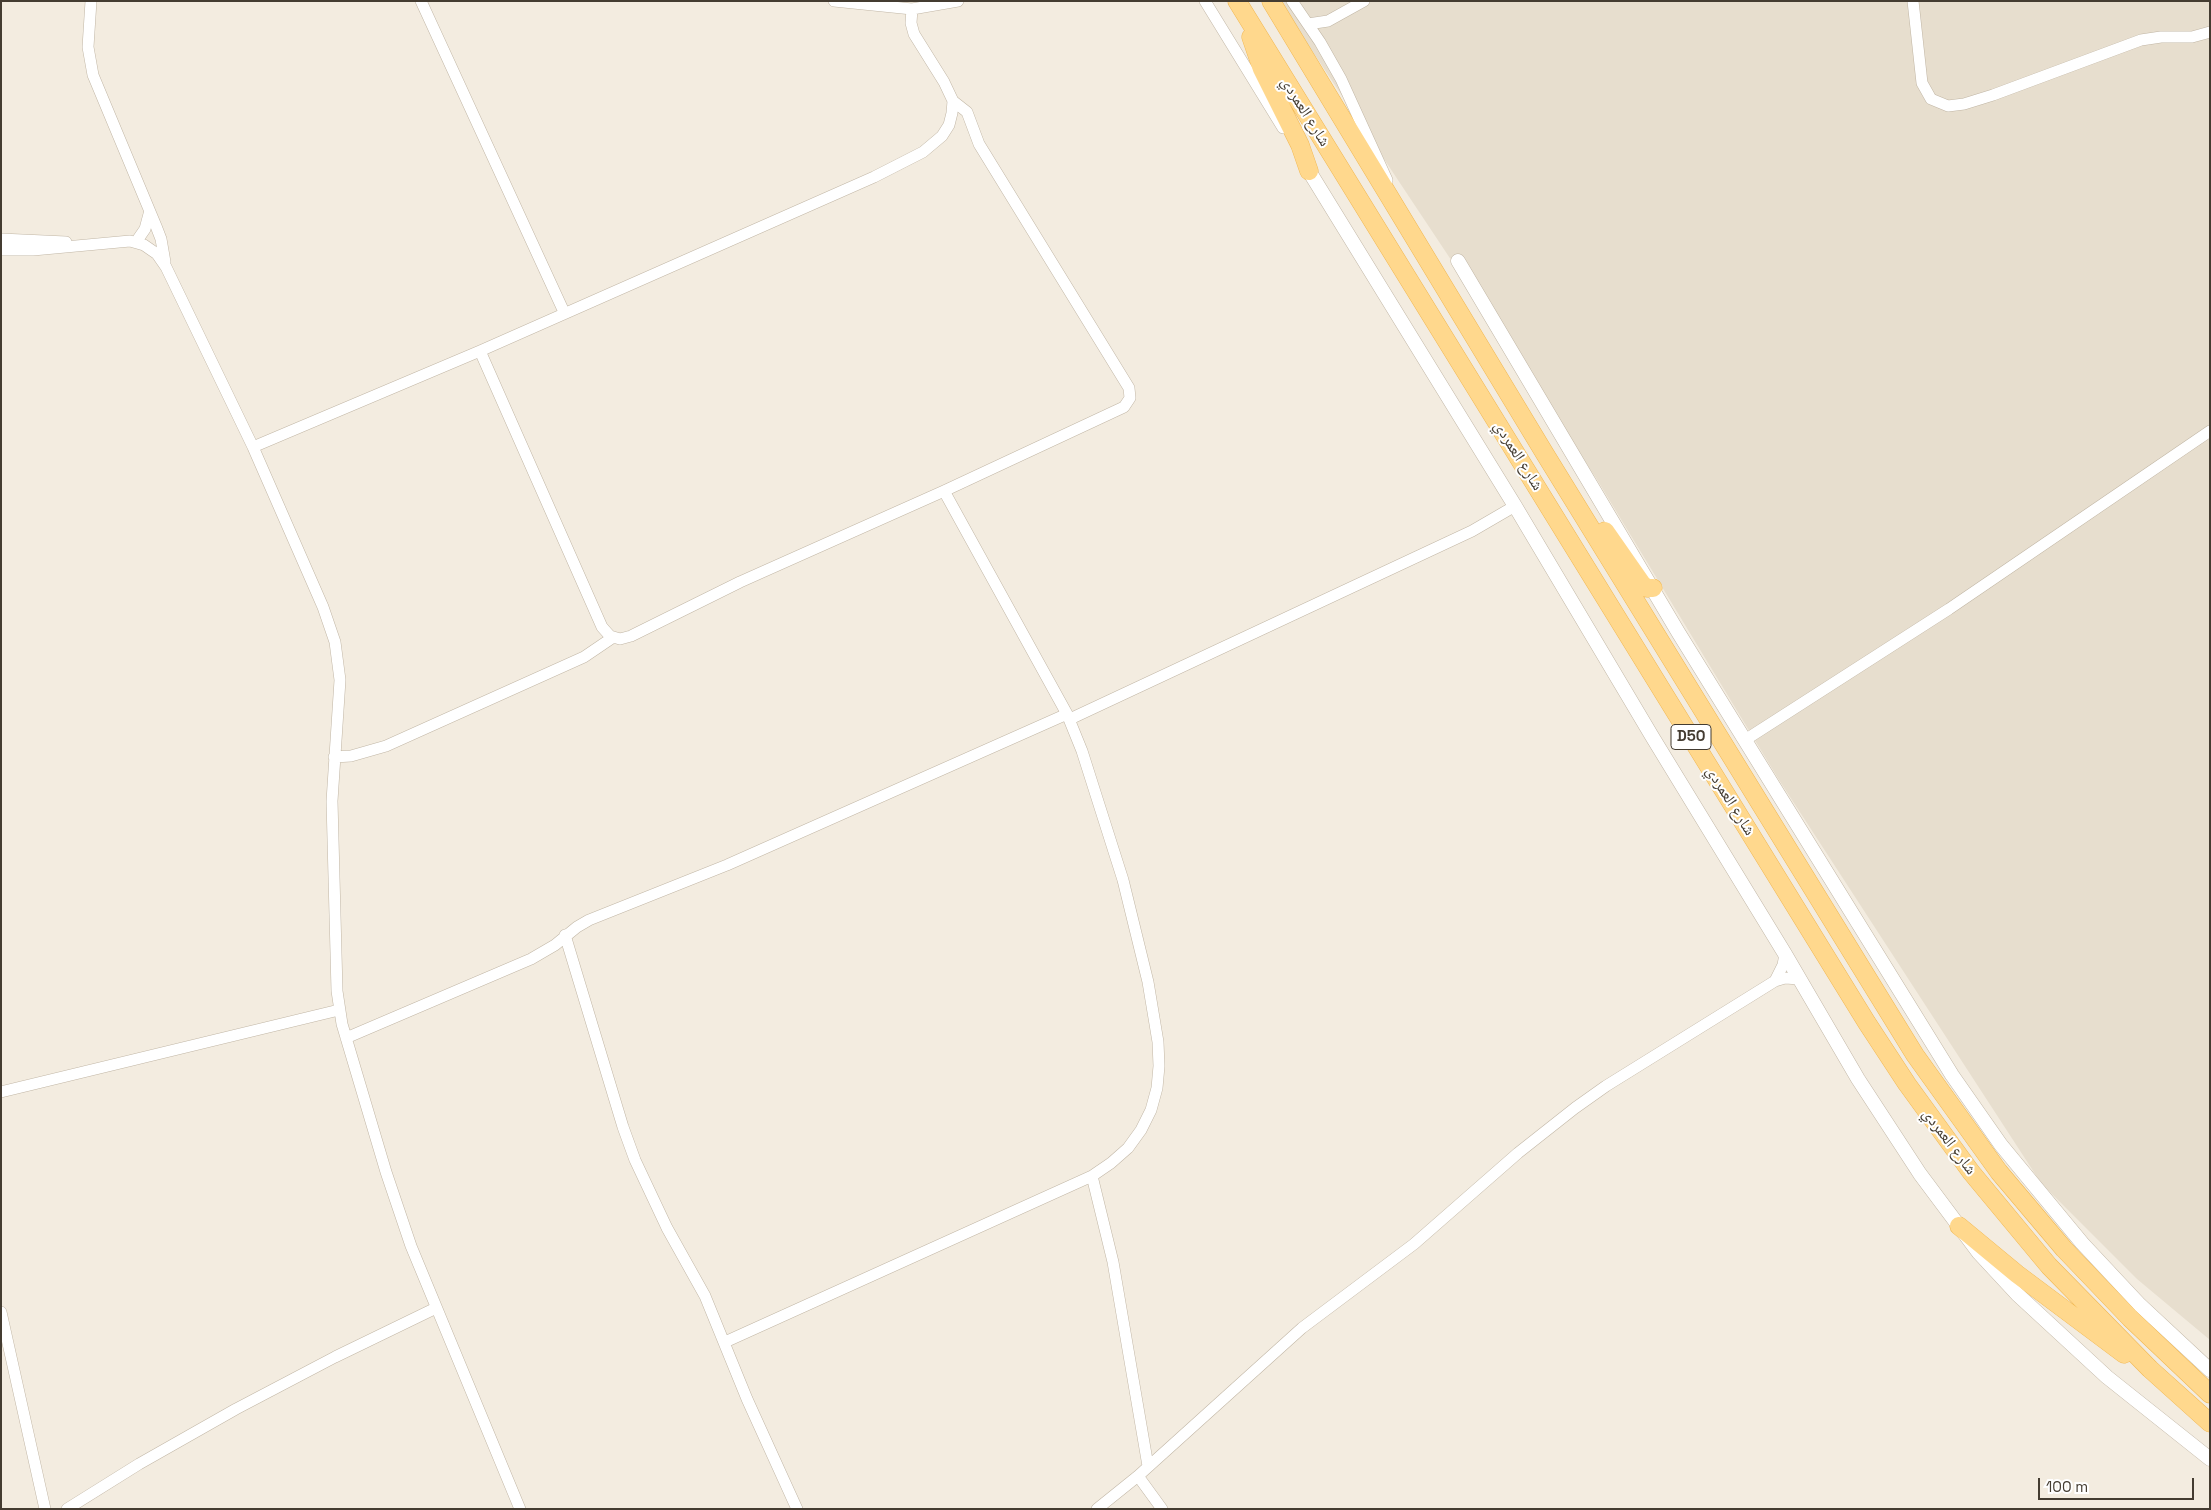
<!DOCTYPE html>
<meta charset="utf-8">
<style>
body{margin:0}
#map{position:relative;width:2211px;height:1510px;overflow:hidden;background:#f3ece0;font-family:"Space Grotesk",sans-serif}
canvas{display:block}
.frame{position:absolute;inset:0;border:2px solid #443c31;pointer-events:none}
.scale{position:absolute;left:2038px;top:1478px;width:156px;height:22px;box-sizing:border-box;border:2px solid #443c31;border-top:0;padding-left:6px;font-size:15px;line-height:18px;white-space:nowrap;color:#443c31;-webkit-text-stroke:4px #fff;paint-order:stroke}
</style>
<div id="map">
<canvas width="2211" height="1510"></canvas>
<div class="frame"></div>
<div class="scale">100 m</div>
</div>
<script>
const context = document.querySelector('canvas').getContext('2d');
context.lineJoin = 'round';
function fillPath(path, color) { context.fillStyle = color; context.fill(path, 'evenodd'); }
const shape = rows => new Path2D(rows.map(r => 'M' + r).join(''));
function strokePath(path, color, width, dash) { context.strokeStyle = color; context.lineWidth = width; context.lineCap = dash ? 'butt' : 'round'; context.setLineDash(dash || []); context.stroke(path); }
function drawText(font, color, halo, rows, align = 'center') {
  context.font = font + ' "Space Grotesk","Noto Naskh Arabic",sans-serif'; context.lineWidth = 4; context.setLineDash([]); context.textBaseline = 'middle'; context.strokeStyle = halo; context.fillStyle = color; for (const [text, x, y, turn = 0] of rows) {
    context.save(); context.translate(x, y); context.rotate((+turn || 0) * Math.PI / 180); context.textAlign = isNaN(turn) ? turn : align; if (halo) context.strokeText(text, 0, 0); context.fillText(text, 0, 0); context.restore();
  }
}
fillPath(shape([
 [1279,1,2210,1,2210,1340,2137,1279,2041,1183,1779,780,1596,478]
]), '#e7dece');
const minor = shape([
 [91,1,88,47,93,75,156,226,161,239,165,262],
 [421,1,564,312],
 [834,1,912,9,958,1],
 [1205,1,1283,128],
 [1292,1,1320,42,1341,79,1387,180],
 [1913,1,1922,83,1931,99,1948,106,1964,104,1993,95,2141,40,2161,37,2192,37,2210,32],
 [1308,24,1328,21,1364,1],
 [1,239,66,242],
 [136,242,145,229,149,214],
 [1,250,33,250,130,241,144,245,157,254,166,267,253,447,323,607,335,642,340,680,332,801,337,991,342,1024,386,1172,411,1246,520,1509],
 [480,351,602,627,610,636,620,639,631,636,740,582,944,491,1124,407,1130,398,1129,388,979,144,967,112,953,101],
 [253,447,480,351,874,177,923,152,942,136,949,125,952,113,953,101,944,82,914,34,911,23,912,9],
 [1070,719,1472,531,1515,506],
 [1745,740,1949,609,2210,431],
 [334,757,351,756,386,746,584,657,612,638],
 [565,935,623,1127,635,1160,667,1228,705,1296,747,1399,797,1509],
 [1775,981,1783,965,1785,954],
 [346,1038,531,959,555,945,577,927,589,920,727,865,1067,714],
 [1,1092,339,1010],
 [1092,1176,1113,1262,1148,1466],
 [1,1312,45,1509],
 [725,1342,1092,1176,1111,1163,1128,1148,1141,1130,1151,1110,1157,1088,1159,1066,1158,1042,1148,982,1123,880,1082,751,1067,714,944,491],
 [1138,1476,1162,1509],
 [67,1509,139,1464,236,1409,335,1357,436,1308],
 [1097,1509,1138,1476,1302,1328,1414,1244,1518,1153,1575,1108,1606,1086,1775,981,1785,978,1800,979]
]);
const tertiary = shape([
 [1309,171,1515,506,1653,738,1785,954,1858,1079,1920,1174,1979,1253,2017,1294,2107,1377,2210,1459],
 [1458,261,1678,632,1952,1075,2001,1145,2082,1243,2140,1305,2210,1370]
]);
const primary = shape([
 [1237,1,1867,1023,1907,1084,1971,1172,2049,1266,2150,1369,2210,1423],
 [1271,1,1545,454,1915,1055,1999,1172,2064,1249,2130,1318,2210,1394],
 [1251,37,1262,69,1300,145,1309,171],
 [1605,531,1642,584,1647,588,1653,588],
 [1959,1226,2017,1274,2124,1354]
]);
strokePath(minor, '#c1b6a5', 12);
strokePath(tertiary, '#c1b6a5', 15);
strokePath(primary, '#f1b751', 19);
strokePath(minor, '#fff', 11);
strokePath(tertiary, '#fff', 14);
strokePath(primary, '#ffd88d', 18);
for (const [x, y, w] of [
 [1691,737,40]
]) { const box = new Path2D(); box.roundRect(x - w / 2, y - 12.5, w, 25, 4); context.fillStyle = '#fff'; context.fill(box); strokePath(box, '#443c31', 1); }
drawText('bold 15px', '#443c31', null, [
 ["D50",1691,737]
]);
drawText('16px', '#443c31', '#fff', [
 ["شارع العمردي",1305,112,58],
 ["شارع العمردي",1518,456,58],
 ["شارع العمردي",1730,801,58],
 ["شارع العمردي",1949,1142,53]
]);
</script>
